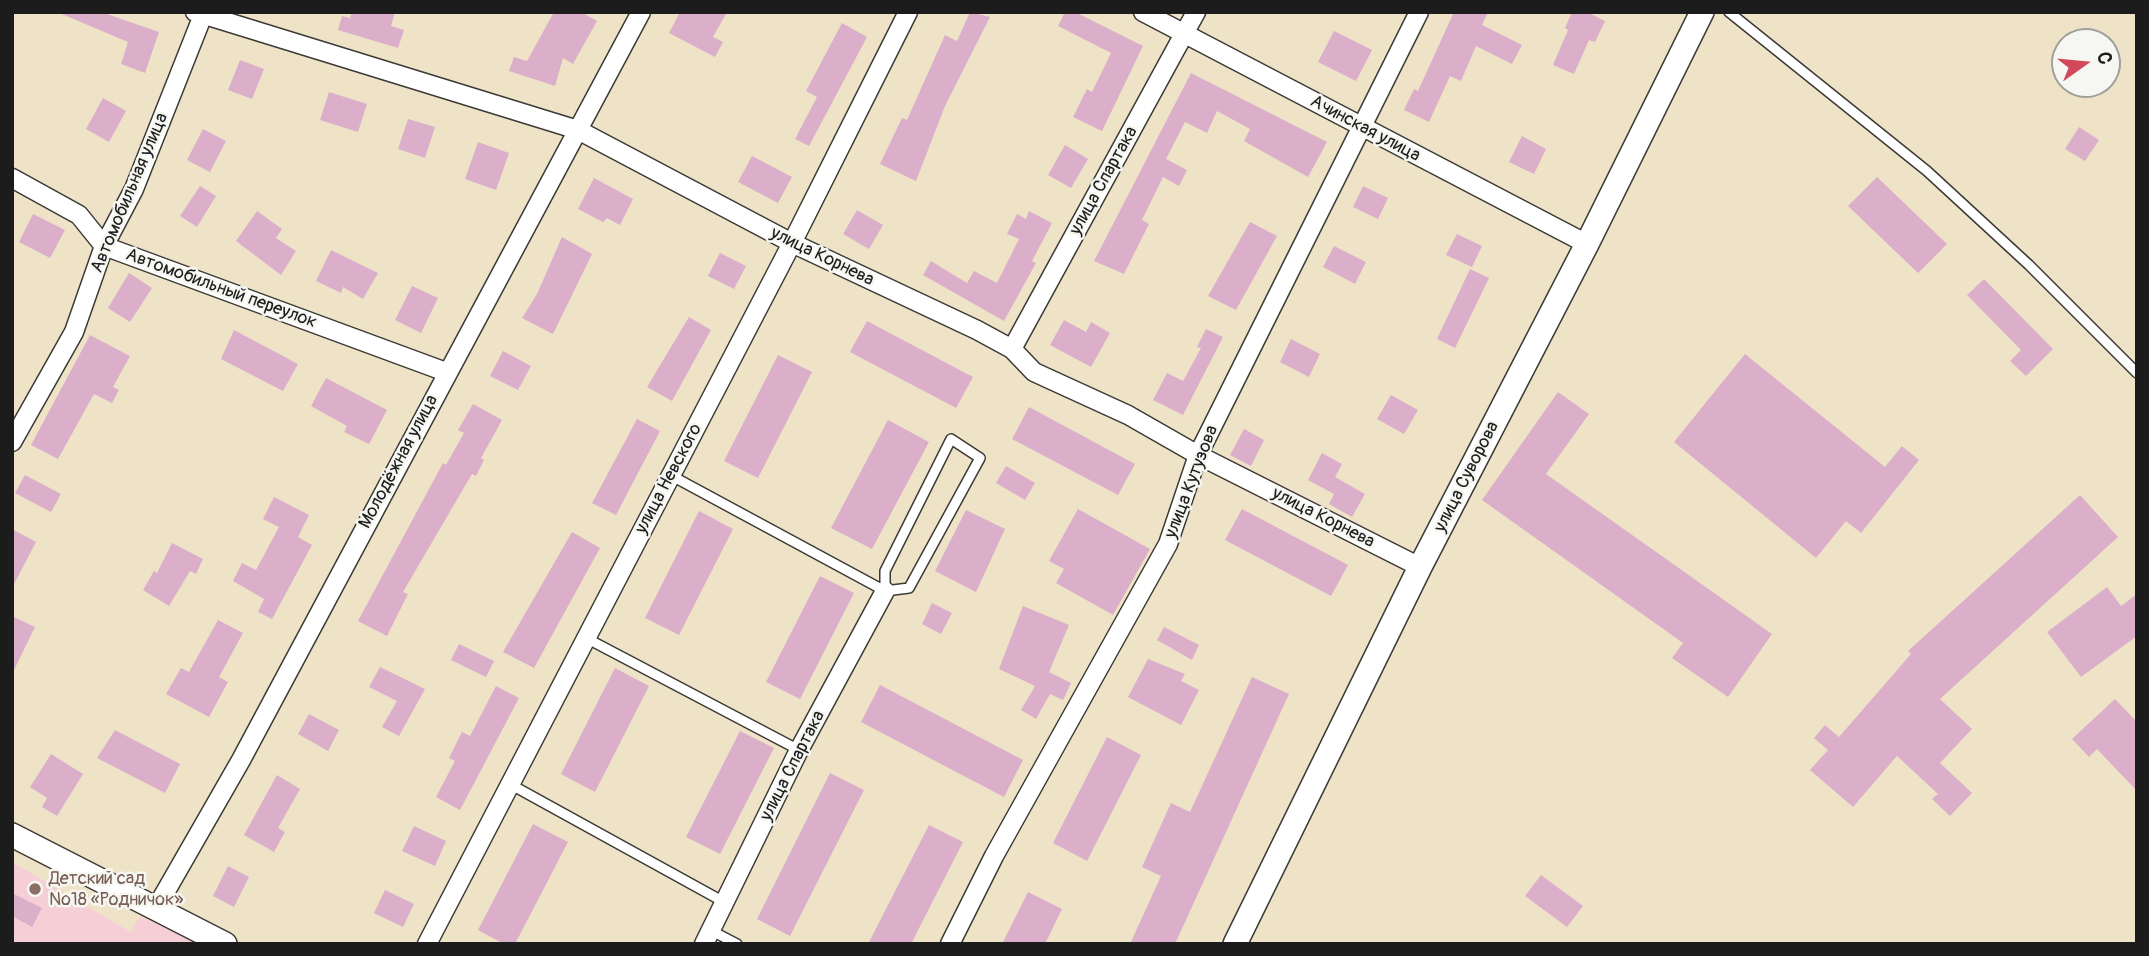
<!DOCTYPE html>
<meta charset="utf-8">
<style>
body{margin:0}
#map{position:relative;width:2149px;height:956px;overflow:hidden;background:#eee3c7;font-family:Pangolin,sans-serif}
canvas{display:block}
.frame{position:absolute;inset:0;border:14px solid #1c1c1c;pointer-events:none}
.north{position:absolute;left:2051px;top:28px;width:70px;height:70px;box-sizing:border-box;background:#f6f6f2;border:2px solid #9f9f9c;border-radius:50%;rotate:75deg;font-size:19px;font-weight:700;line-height:28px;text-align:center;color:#1c1c1c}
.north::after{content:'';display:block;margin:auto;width:24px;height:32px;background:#d1495b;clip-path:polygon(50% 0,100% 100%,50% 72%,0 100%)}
</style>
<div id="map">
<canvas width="2149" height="956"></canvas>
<div class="frame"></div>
<div class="north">С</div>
</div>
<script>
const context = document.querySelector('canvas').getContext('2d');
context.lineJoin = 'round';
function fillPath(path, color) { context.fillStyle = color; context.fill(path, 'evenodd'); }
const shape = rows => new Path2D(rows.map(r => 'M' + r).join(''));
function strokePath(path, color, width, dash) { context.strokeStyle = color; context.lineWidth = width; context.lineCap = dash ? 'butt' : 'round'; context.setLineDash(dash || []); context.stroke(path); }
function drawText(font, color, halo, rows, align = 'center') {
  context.font = font + ' Pangolin,sans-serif'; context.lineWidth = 5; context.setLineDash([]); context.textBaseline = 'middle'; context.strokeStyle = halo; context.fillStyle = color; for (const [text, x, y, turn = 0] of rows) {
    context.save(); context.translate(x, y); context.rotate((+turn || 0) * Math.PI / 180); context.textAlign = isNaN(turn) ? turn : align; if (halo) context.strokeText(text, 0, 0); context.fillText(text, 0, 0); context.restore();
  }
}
fillPath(shape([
 [12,862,131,932,140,916,198,944,12,944]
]), '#f6cfd6');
fillPath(shape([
 [57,12,101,12,159,32,145,73,121,64,128,42],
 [352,12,395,12,391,26,404,30,398,48,338,30,342,16,350,18],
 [554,12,581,12,597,21,573,64,563,58,555,86,509,71,514,57,527,61],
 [680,12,727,12,713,37,723,42,715,57,669,33],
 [970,12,990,17,945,106,916,181,880,164,902,118,907,120,945,35,957,41],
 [1065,12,1075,12,1143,46,1102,131,1073,117,1087,89,1092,92,1111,53,1058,26],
 [1454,12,1488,12,1482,25,1522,45,1512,64,1476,46,1461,81,1450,76,1429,122,1404,110,1414,89,1418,91],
 [1572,12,1587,12,1605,21,1595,42,1589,40,1574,74,1553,65,1568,30,1565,28],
 [842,23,867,37,809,146,795,139,817,97,806,91],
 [1334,31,1372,50,1356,81,1318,62],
 [240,60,264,69,252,99,228,90],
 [1191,73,1327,142,1308,177,1244,141,1250,129,1217,111,1207,133,1185,122,1166,159,1187,170,1179,186,1163,177,1142,220,1149,224,1124,274,1094,261],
 [329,92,367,104,358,132,320,120],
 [103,98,126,111,109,142,86,129],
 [408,119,435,127,425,158,398,149],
 [2079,127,2099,140,2085,161,2065,149],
 [203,129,226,141,210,172,187,160],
 [1522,136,1546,149,1534,174,1509,162],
 [478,142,509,153,496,190,465,179],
 [1065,145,1088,159,1071,188,1048,175],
 [752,156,792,177,778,203,738,182],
 [1877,177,1947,244,1918,273,1848,206],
 [594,178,633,199,620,225,607,218,603,222,578,209],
 [200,186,216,196,197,227,180,216],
 [1363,186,1388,198,1378,219,1353,207],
 [857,210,883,225,869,249,843,234],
 [257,211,282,229,276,238,296,251,281,275,236,241],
 [1029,211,1052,223,1032,261,1036,263,1004,321,923,275,931,261,967,283,974,271,997,283,1019,239,1007,234,1017,214,1026,219],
 [33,214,65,230,50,258,19,242],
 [1250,222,1277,236,1236,310,1208,296],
 [1457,234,1482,246,1472,267,1446,255],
 [562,237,592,254,553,334,522,318,537,294],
 [1334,246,1366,262,1355,284,1323,267],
 [331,250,378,273,363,299,343,287,341,293,316,281],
 [720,253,746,266,734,289,708,276],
 [1470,269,1489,278,1455,348,1437,339],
 [129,273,152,288,130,322,108,308],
 [1984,279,2053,349,2026,376,2010,361,2021,350,1967,295],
 [412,286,438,298,421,333,395,320],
 [689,317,711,330,672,401,647,387],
 [1064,320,1086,332,1091,322,1110,333,1091,367,1050,345],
 [867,321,973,377,956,408,850,352],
 [1206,329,1223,337,1183,415,1153,400,1167,373,1183,381,1201,348,1197,347],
 [234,330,298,364,283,391,221,359],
 [90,335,130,356,113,387,119,390,112,403,94,394,58,459,31,445],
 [1291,339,1320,354,1309,377,1280,362],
 [503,351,531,366,518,390,490,376],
 [1745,354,1885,467,1902,446,1919,460,1861,533,1846,521,1816,558,1674,442],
 [778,355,812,372,758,478,724,461],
 [326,378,387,410,369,444,344,432,347,426,311,406],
 [1558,392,1589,414,1546,474,1772,634,1728,697,1672,658,1683,643,1482,500],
 [1391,395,1418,410,1404,434,1377,419],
 [473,404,502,420,481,458,484,460,476,476,472,474,403,592,408,594,387,636,358,621,443,463,446,465,464,433,458,430],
 [1029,407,1135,464,1118,495,1012,439],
 [637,419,660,431,616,515,592,503],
 [888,420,929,442,872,549,831,528],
 [1244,429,1264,440,1251,466,1230,455],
 [1322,453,1342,464,1335,477,1365,494,1352,517,1329,504,1334,494,1308,480],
 [1006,466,1035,483,1025,500,996,483],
 [25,475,61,494,51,512,15,493],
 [2080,495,2118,537,1940,699,1972,729,1940,763,1972,793,1950,816,1932,799,1938,794,1897,756,1853,807,1810,770,1828,750,1814,738,1825,725,1839,737,1911,654,1908,651],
 [274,497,309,515,298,537,312,545,272,619,258,612,264,599,233,581,242,563,256,570,279,527,263,519],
 [1078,509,1150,549,1113,615,1056,583,1064,569,1049,561],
 [1242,509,1348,565,1331,596,1225,540],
 [966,510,1005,529,976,592,935,571],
 [699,511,733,529,679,635,645,618],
 [12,529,36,542,12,588],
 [572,532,600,548,534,668,503,652],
 [172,543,203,559,196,574,190,571,169,606,143,590,154,571,157,573],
 [820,576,854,593,800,699,766,682],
 [2107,587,2121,606,2137,594,2137,636,2081,677,2047,632],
 [932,603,952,613,941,634,922,624],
 [1023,606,1069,625,1049,672,1071,683,1063,700,1050,694,1036,719,1021,710,1035,686,999,669],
 [12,616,35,627,12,674],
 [218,620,243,633,219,677,228,682,209,717,166,694,181,668,189,672],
 [1164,627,1199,645,1192,660,1157,640],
 [459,644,494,661,486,677,451,660],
 [1148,659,1185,674,1181,681,1199,690,1181,725,1128,697],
 [380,667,425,689,399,736,382,727,397,701,369,687],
 [615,668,649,686,595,792,561,774],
 [1252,677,1289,694,1175,944,1130,944,1161,876,1142,867,1171,803,1190,812],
 [880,685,1023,760,1004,797,861,722],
 [496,686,519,698,460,810,436,797,455,761,449,758,462,732,470,736],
 [2115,699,2137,722,2137,791,2097,749,2089,757,2072,739],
 [309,714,339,730,328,751,298,734],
 [115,730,180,764,165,793,97,758],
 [740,731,774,748,720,854,686,837],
 [1107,737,1141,755,1087,861,1053,843],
 [51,754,83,774,57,816,42,807,47,798,30,787],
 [830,773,864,790,790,936,757,919],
 [277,775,300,789,278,828,285,832,274,852,244,835],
 [533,824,568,842,515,944,504,944,478,930],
 [929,825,963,842,911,944,868,944],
 [414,826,446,841,435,866,402,851],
 [228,866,249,877,234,907,213,896],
 [1541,875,1583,906,1567,927,1525,896],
 [385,890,414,904,403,927,374,913],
 [1028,892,1062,909,1045,944,1002,944],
 [12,893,42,908,32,927,12,916]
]), '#dbafc9');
const service = shape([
 [1729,12,1927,171,2029,265,2137,373],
 [672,476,885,591,909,588,980,458,951,439,885,571,885,591],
 [586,638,799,750],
 [508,783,724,902],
 [710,930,737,944]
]);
const minor = shape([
 [195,12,578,130,792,243,977,330,1012,349,1034,372,1128,415,1198,455,1420,567],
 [1143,12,1587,244],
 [12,178,79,215,104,246,446,372],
 [1012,349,1196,12],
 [12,442,74,332,104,246,134,189,203,15],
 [155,910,241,760,641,12],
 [427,944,792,243,908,12],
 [704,944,799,750,885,591],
 [950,944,994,856,1168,544,1198,455,1419,12]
]);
const tertiary = shape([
 [12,835,225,944],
 [1235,944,1420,567,1587,244,1702,12]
]);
strokePath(service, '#3c3a36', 12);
strokePath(minor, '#3c3a36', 21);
strokePath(tertiary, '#3c3a36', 26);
strokePath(service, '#fff', 9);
strokePath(minor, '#fff', 18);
strokePath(tertiary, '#fff', 23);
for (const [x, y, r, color] of [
 [35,889,7,"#8d6e63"]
]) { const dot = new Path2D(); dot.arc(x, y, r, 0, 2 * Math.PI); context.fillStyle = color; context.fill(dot); strokePath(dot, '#f6f6f2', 2.5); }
drawText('18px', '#1c1c1c', '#f6f6f2', [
 ["Ачинская улица",1365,129,28],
 ["улица Спартака",1104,181,-61],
 ["Автомобильная улица",130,193,-67],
 ["улица Корнева",822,257,26],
 ["Автомобильный переулок",221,289,20],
 ["Молодёжная улица",399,462,-62],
 ["улица Суворова",1467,477,-63],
 ["улица Невского",669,479,-62],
 ["улица Кутузова",1192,482,-69],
 ["улица Корнева",1323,518,27],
 ["улица Спартака",793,766,-63]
]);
drawText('18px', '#785e54', '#f6f6f2', [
 ["Детский сад",49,879],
 ["№18 «Родничок»",49,900]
], 'left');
</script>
